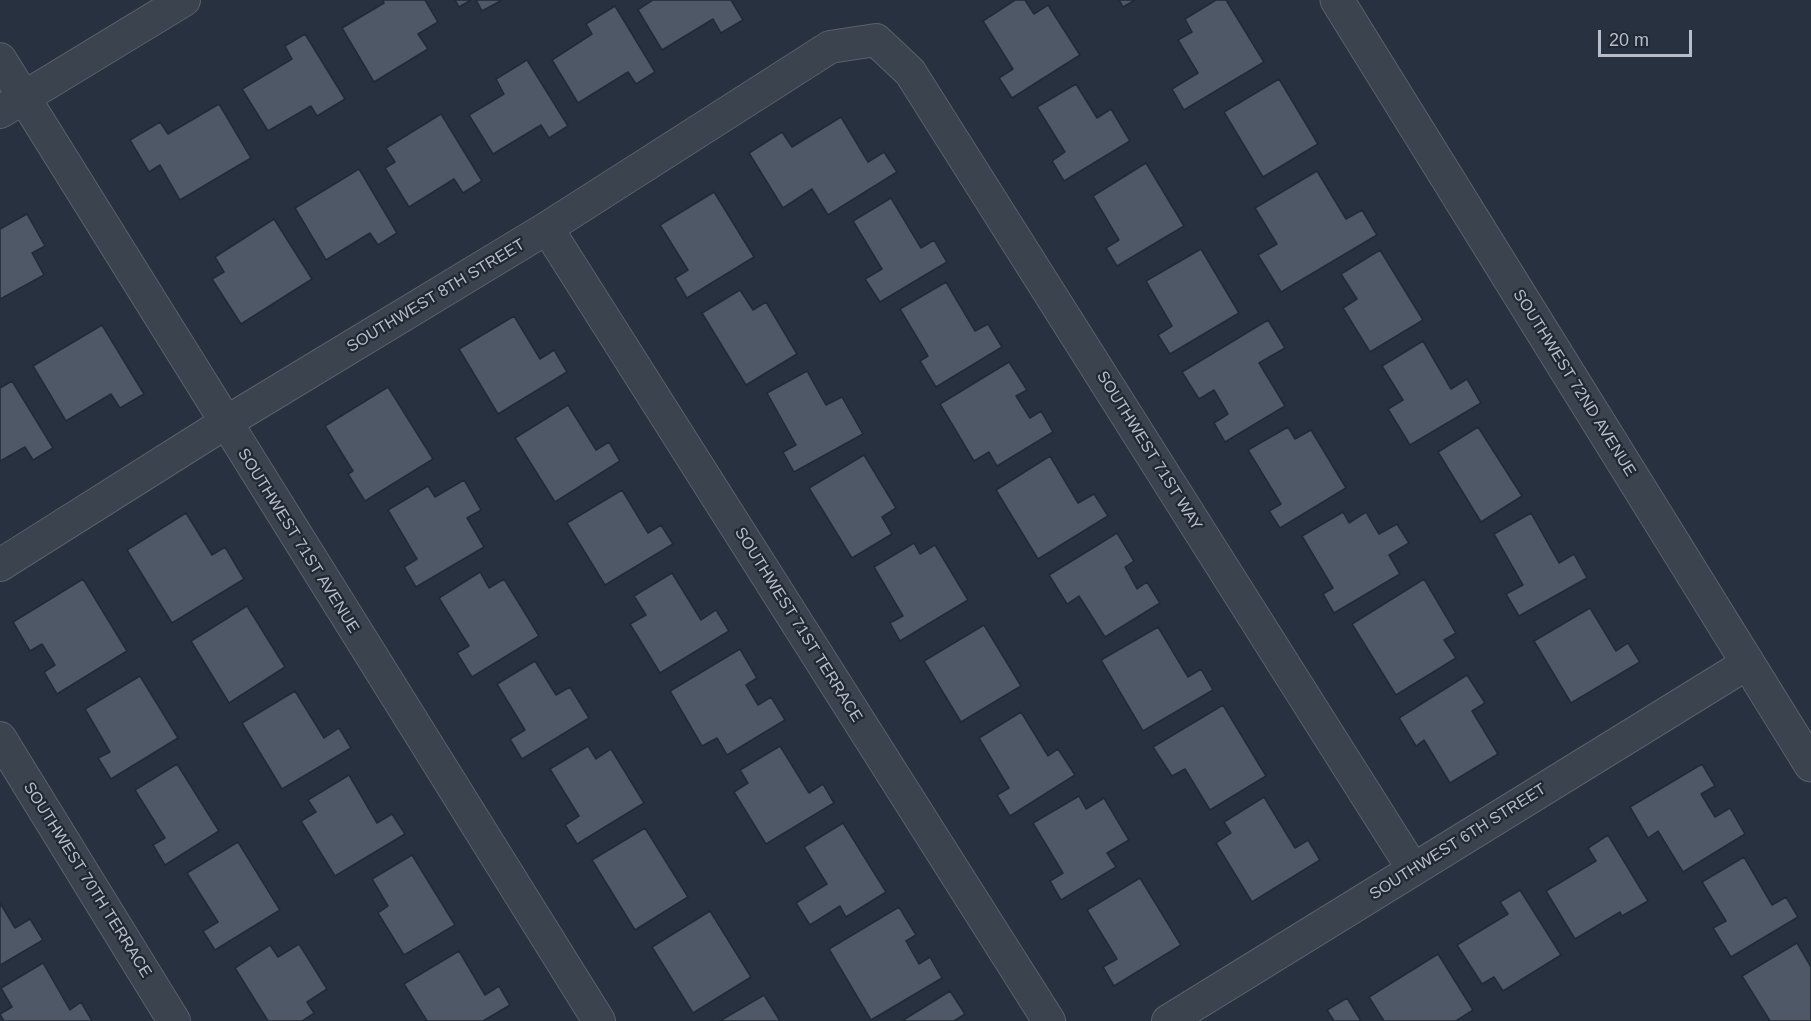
<!DOCTYPE html>
<style>
body{margin:0}
#map{position:relative;width:1811px;height:1021px;overflow:hidden;background:#28313f;font-family:Arial,sans-serif}
canvas{display:block}
.scale{position:absolute;left:1598px;top:30px;width:94px;height:27px;box-sizing:border-box;border:3px solid #b8bec9;border-top:0;padding-left:8px;font-size:18px;line-height:21px;white-space:nowrap;color:#b8bec9;-webkit-text-stroke:4px #202834;paint-order:stroke}
</style>
<div id="map">
<canvas width="1811" height="1021"></canvas>
<div class="scale">20 m</div>
</div>
<script>
const context = document.querySelector('canvas').getContext('2d');
context.lineJoin = 'round';
function fillPath(path, color) { context.fillStyle = color; context.fill(path, 'evenodd'); }
const shape = rows => new Path2D(rows.map(r => 'M' + r).join(''));
function strokePath(path, color, width, dash) { context.strokeStyle = color; context.lineWidth = width; context.lineCap = dash ? 'butt' : 'round'; context.setLineDash(dash || []); context.stroke(path); }
function drawText(font, color, halo, rows, align = 'center') {
  context.font = font + ' Arial,sans-serif'; context.lineWidth = 4.5; context.setLineDash([]); context.textBaseline = 'middle'; context.strokeStyle = halo; context.fillStyle = color; for (const [text, x, y, turn = 0] of rows) {
    context.save(); context.translate(x, y); context.rotate((+turn || 0) * Math.PI / 180); context.textAlign = isNaN(turn) ? turn : align; if (halo) context.strokeText(text, 0, 0); context.fillText(text, 0, 0); context.restore();
  }
}
const building = shape([
 [383,0,425,0,438,22,418,34,428,49,374,82,342,28,384,3,383,0],
 [455,0,471,0,459,7,455,0],
 [476,0,502,0,482,11,476,0],
 [731,0,743,20,721,33,713,19,662,50,638,10,653,0,731,0],
 [1015,0,1025,0,1034,14,1048,5,1080,55,1012,98,999,78,1013,69,983,21,1015,0],
 [1119,0,1135,0,1123,7,1119,0],
 [1216,0,1226,0,1264,62,1184,110,1172,89,1198,73,1178,40,1192,32,1185,19,1216,0],
 [615,6,655,72,636,84,628,72,578,103,552,60,592,34,586,24,615,6],
 [305,34,345,99,317,116,311,106,268,131,242,89,292,59,285,46,305,34],
 [527,60,568,126,549,138,541,125,493,154,469,115,504,94,496,79,527,60],
 [1279,79,1318,144,1263,177,1224,112,1279,79],
 [1076,84,1097,118,1111,109,1130,141,1064,181,1052,161,1065,152,1037,107,1076,84],
 [219,104,251,158,180,200,160,165,149,172,130,140,160,122,168,134,219,104],
 [441,114,482,181,463,193,454,179,409,207,385,168,395,162,386,148,441,114],
 [841,117,868,162,884,152,897,172,828,215,812,189,783,208,749,153,782,132,792,147,841,117],
 [1146,163,1184,226,1117,266,1106,248,1119,240,1093,196,1146,163],
 [359,169,397,233,378,245,370,233,326,260,295,208,359,169],
 [1317,171,1346,219,1362,210,1377,235,1281,292,1258,255,1277,244,1255,208,1317,171],
 [714,192,754,257,687,298,675,278,688,270,660,225,714,192],
 [891,198,921,248,934,240,947,262,880,302,865,279,882,269,853,221,891,198],
 [27,214,45,246,32,253,44,275,0,299,0,229,27,214],
 [274,219,312,279,241,324,212,279,224,272,215,257,274,219],
 [1201,249,1239,313,1170,354,1158,335,1172,326,1146,281,1201,249],
 [1380,250,1423,320,1370,352,1343,308,1357,299,1341,274,1380,250],
 [946,282,975,331,988,324,1002,347,936,387,920,361,928,356,900,309,946,282],
 [740,290,753,310,766,302,797,354,746,385,702,313,740,290],
 [514,316,540,359,554,350,567,372,498,414,459,349,514,316],
 [1268,320,1285,348,1259,363,1285,406,1225,442,1214,423,1228,414,1214,390,1199,399,1182,372,1268,320],
 [102,325,144,394,120,408,111,394,66,421,33,366,102,325],
 [1423,341,1451,389,1467,379,1481,403,1410,445,1388,409,1403,400,1382,366,1423,341],
 [1009,362,1027,390,1016,396,1030,418,1041,411,1053,432,997,466,989,452,974,461,940,404,1009,362],
 [807,371,826,405,842,397,863,434,794,472,783,452,796,445,767,393,807,371],
 [12,381,53,448,33,460,25,447,0,461,0,388,12,381],
 [388,387,433,459,365,501,348,474,353,471,325,426,388,387],
 [568,405,596,450,609,442,620,461,555,502,515,438,568,405],
 [1288,427,1295,439,1311,430,1346,488,1280,528,1269,511,1281,504,1248,450,1288,427],
 [1478,427,1522,496,1481,522,1438,452,1478,427],
 [864,455,896,508,882,517,892,534,852,558,809,488,864,455],
 [1050,456,1078,503,1094,494,1108,516,1038,559,996,490,1050,456],
 [464,480,481,510,467,518,484,547,416,587,404,567,417,559,388,510,428,486,435,497,464,480],
 [622,490,648,533,661,525,673,544,605,585,567,523,622,490],
 [1343,512,1349,523,1366,512,1379,534,1397,524,1409,543,1389,555,1400,574,1334,613,1323,594,1333,588,1302,536,1343,512],
 [186,513,212,555,225,547,244,579,172,623,127,550,186,513],
 [1531,513,1559,563,1574,554,1587,578,1519,616,1506,594,1523,585,1494,534,1531,513],
 [1117,533,1134,561,1125,567,1137,589,1147,582,1160,603,1105,637,1079,596,1067,604,1049,575,1117,533],
 [914,543,920,554,935,545,968,600,900,641,890,623,903,616,874,567,914,543],
 [480,572,489,588,504,579,539,636,472,677,457,653,469,646,439,598,480,572],
 [672,573,701,620,716,610,729,631,660,673,630,624,646,615,634,596,672,573],
 [83,579,127,651,57,694,44,672,55,665,42,644,30,651,13,622,83,579],
 [1424,579,1456,633,1444,640,1456,658,1396,695,1352,624,1424,579],
 [247,606,285,667,229,703,191,641,247,606],
 [1590,608,1616,651,1628,643,1640,662,1571,703,1534,641,1590,608],
 [984,625,1021,686,961,722,924,661,984,625],
 [1158,627,1188,677,1201,669,1213,690,1143,731,1101,660,1158,627],
 [740,649,757,678,746,685,758,705,771,697,785,720,727,755,717,738,702,746,670,691,740,649],
 [535,661,556,695,570,687,589,718,522,759,510,739,525,730,497,684,535,661],
 [1467,675,1485,703,1472,711,1498,754,1450,783,1424,740,1416,746,1399,718,1467,675],
 [140,676,178,738,111,779,98,758,110,752,85,709,140,676],
 [295,691,324,738,339,728,351,748,282,789,242,723,295,691],
 [1223,705,1266,776,1210,810,1185,769,1172,776,1153,747,1223,705],
 [1021,712,1048,756,1058,749,1075,775,1010,816,997,795,1009,788,979,738,1021,712],
 [588,746,596,759,611,749,644,803,577,844,565,825,579,816,550,769,588,746],
 [780,746,809,793,823,784,834,803,766,844,734,792,748,783,740,770,780,746],
 [177,764,219,831,165,865,153,845,165,838,135,790,177,764],
 [1702,764,1715,786,1701,794,1715,817,1730,808,1745,834,1683,872,1658,831,1648,838,1630,807,1702,764],
 [349,775,377,823,392,814,405,834,335,876,301,821,316,812,308,800,349,775],
 [1079,796,1086,809,1104,798,1129,840,1107,853,1116,867,1061,900,1050,881,1063,873,1033,823,1079,796],
 [1264,797,1295,848,1308,840,1320,860,1252,902,1216,843,1231,833,1224,822,1264,797],
 [843,823,886,892,846,917,840,906,810,925,796,903,827,884,804,847,843,823],
 [645,828,688,897,635,930,592,860,645,828],
 [1608,835,1648,901,1622,916,1620,912,1575,939,1546,891,1596,861,1588,848,1608,835],
 [238,842,280,910,215,950,203,931,218,922,187,873,238,842],
 [412,855,455,925,404,955,378,913,388,906,372,879,412,855],
 [1744,857,1772,905,1786,897,1798,917,1731,957,1713,928,1726,921,1702,882,1744,857],
 [1140,878,1181,945,1114,986,1103,967,1117,959,1087,910,1140,878],
 [1520,890,1561,955,1503,991,1494,977,1482,984,1457,945,1508,914,1500,902,1520,890],
 [0,903,15,928,30,919,43,940,0,965,0,903],
 [899,907,916,935,906,941,919,964,930,957,942,978,871,1020,829,949,899,907],
 [710,911,751,977,693,1013,652,947,710,911],
 [1797,943,1811,967,1811,1021,1770,1021,1742,976,1797,943],
 [299,944,327,989,307,1002,314,1013,302,1021,268,1021,235,968,270,945,278,957,299,944],
 [459,951,485,995,499,986,510,1005,483,1021,427,1021,404,984,459,951],
 [1438,954,1473,1010,1456,1021,1384,1021,1369,997,1438,954],
 [43,963,70,1010,81,1002,92,1021,4,1021,0,1014,12,1007,1,988,43,963],
 [950,991,965,1014,954,1021,902,1021,950,991],
 [764,995,780,1021,720,1021,764,995],
 [1347,998,1361,1021,1334,1021,1327,1010,1347,998]
]);
fillPath(building, '#4e5867');
strokePath(building, '#222a36', 1.5);
const minor = shape([
 [0,59,599,1021],
 [0,112,184,0],
 [547,228,1049,1021],
 [0,565,225,423,547,228,830,47,876,40,910,72,1413,869],
 [0,738,174,1021],
 [1168,1021,1748,663]
]);
const tertiary = shape([
 [1337,0,1811,765]
]);
strokePath(minor, '#59616c', 34);
strokePath(tertiary, '#59616c', 35);
strokePath(minor, '#3b434f', 32);
strokePath(tertiary, '#3b434f', 33);
drawText('16px', '#b8bec9', '#202834', [
 ["SOUTHWEST 8TH STREET",436,296,-31],
 ["SOUTHWEST 72ND AVENUE",1574,383,58],
 ["SOUTHWEST 71ST WAY",1149,451,58],
 ["SOUTHWEST 71ST AVENUE",298,541,58],
 ["SOUTHWEST 71ST TERRACE",798,625,58],
 ["SOUTHWEST 6TH STREET",1458,842,-32],
 ["SOUTHWEST 70TH TERRACE",87,880,58]
]);
</script>
